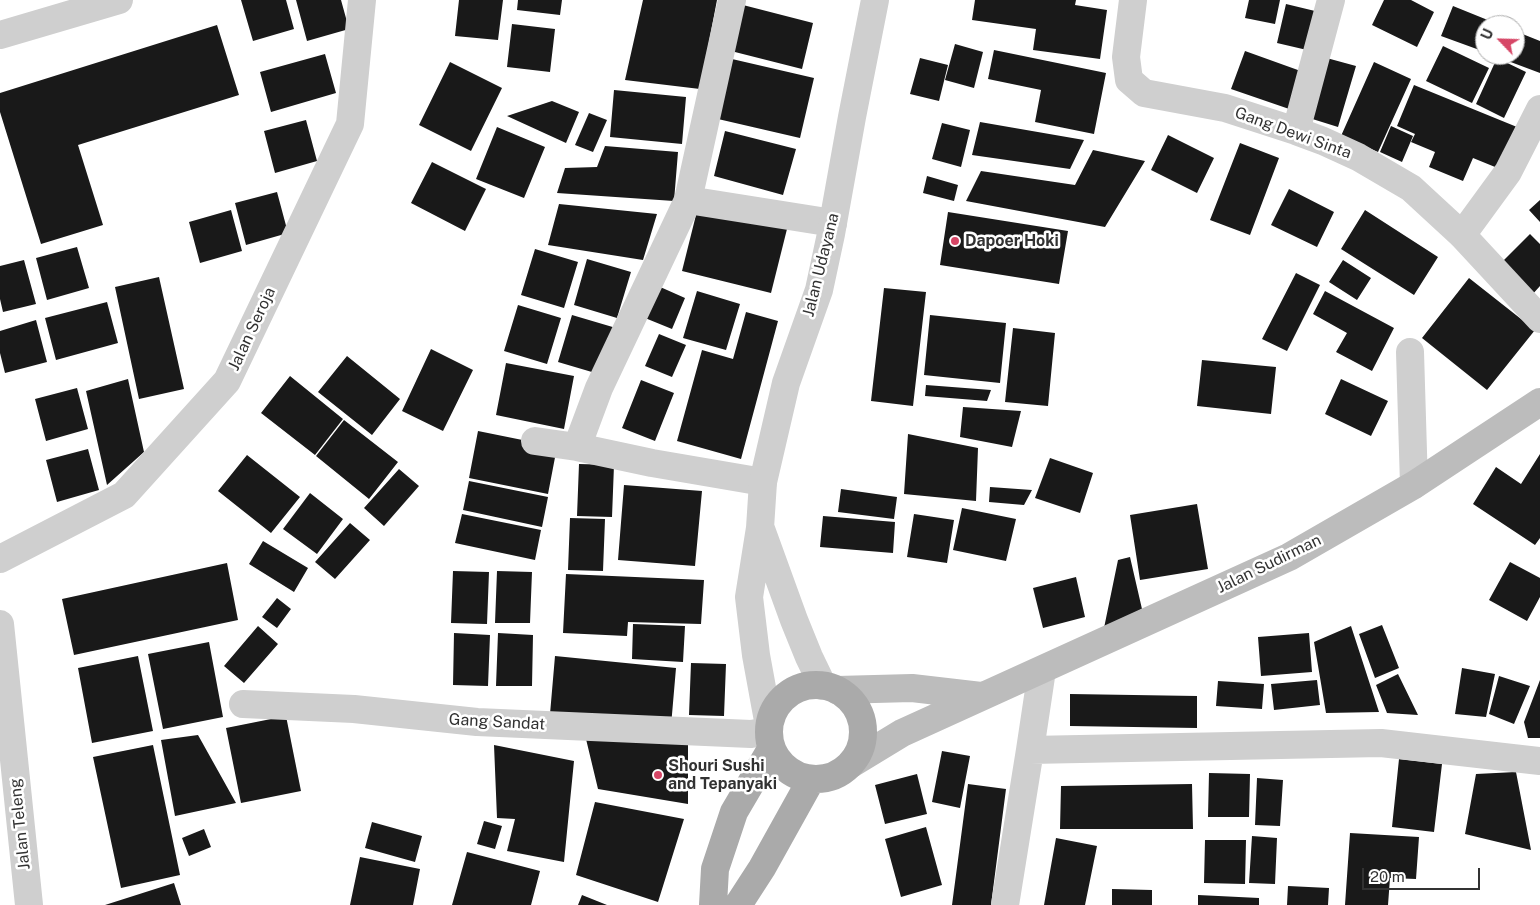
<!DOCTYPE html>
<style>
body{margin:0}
#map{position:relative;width:1540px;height:905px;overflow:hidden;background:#fff;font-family:"Public Sans",sans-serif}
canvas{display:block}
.north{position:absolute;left:1475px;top:15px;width:50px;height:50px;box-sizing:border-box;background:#fff;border:1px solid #adadad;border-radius:50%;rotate:294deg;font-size:14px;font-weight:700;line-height:20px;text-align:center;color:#323232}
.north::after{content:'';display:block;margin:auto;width:18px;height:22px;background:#d64666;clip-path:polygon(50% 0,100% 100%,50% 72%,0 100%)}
.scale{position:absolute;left:1362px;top:868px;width:118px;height:22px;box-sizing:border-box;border:2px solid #323232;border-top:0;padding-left:6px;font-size:15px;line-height:18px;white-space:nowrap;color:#323232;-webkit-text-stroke:4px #fff;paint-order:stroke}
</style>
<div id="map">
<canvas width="1540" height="905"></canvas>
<div class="north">U</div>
<div class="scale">20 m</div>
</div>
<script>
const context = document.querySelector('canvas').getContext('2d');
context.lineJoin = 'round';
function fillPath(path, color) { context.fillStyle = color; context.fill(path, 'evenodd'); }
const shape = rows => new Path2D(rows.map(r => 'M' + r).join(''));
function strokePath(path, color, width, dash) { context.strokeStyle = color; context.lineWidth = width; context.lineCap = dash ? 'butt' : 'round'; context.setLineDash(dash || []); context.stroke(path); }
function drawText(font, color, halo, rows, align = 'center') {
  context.font = font + ' "Public Sans",sans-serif'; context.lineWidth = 5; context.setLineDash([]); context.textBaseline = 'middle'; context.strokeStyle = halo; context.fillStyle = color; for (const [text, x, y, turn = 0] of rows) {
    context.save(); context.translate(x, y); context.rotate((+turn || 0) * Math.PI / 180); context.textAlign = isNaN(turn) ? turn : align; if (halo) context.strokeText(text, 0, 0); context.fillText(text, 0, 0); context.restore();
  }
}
fillPath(shape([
 [241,0,286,0,294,29,253,41],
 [296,0,341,0,349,29,307,41],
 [459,0,503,0,498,40,455,36],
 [518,0,562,0,560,15,517,10],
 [643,0,717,0,700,89,625,80],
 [975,0,1076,0,1075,5,1107,10,1100,59,1033,50,1036,29,972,20],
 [1249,0,1280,0,1275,24,1245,18],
 [1384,0,1411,0,1434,12,1417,47,1372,25],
 [1286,4,1315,11,1307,50,1277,43],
 [743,5,813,23,802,69,731,51],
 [1453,6,1500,25,1485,25,1485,52,1441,36],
 [512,24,555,29,550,72,507,67],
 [217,25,239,95,78,145,103,225,41,244,0,112,0,93],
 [1515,31,1540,41,1540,73,1492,55,1515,55],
 [955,44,983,52,974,88,945,80],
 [1443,46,1489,68,1472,103,1426,81],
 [994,50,1106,73,1094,134,1035,122,1041,90,988,79],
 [1245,51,1309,74,1295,111,1231,89],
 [325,54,336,93,271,112,260,72],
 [1323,57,1356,66,1338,127,1306,117],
 [920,58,948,65,939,101,910,94],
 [1497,58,1526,72,1504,118,1476,104],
 [732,59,814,78,800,138,718,119],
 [450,62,502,88,471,151,419,125],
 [1374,62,1411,79,1378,152,1341,136],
 [1414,85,1517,127,1500,169,1473,158,1463,181,1429,167,1435,152,1411,142,1415,134,1397,126],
 [614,90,686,97,682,144,610,137],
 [552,101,579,112,566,143,507,116],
 [589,113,607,120,593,152,575,145],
 [306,120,317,161,275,173,264,131],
 [980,122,1084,140,1070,169,972,155],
 [942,123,970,130,961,167,932,159],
 [1391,126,1413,136,1402,162,1380,152],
 [497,127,545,147,524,198,476,179],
 [725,131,796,149,783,195,714,176],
 [1168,135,1214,158,1197,193,1151,170],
 [1240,143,1279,158,1250,235,1210,220],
 [605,146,678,152,674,201,557,193,565,168,597,167],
 [1093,150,1145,161,1105,227,966,201,981,171,1075,185],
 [432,162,486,189,465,231,411,203],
 [927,176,958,185,954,201,923,193],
 [1289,189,1334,212,1317,247,1271,225],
 [277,192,288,233,246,245,235,203],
 [1540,200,1540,222,1529,210],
 [559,204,657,214,643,260,548,245],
 [698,207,787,229,771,293,682,271],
 [231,210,242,251,200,263,189,222],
 [1365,210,1438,257,1414,295,1341,249],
 [948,212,1068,231,1059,284,940,265],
 [1530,234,1540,244,1540,286,1531,296,1499,265],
 [77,247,89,288,47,300,36,258],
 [535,249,578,262,564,308,521,295],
 [587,259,631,272,617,318,574,305],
 [24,260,36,304,3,312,0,299,0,266],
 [1343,260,1371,278,1357,300,1329,282],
 [1296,273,1320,285,1287,351,1262,339],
 [159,277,184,389,139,399,115,287],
 [1469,278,1535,330,1487,390,1422,338],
 [658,286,685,298,672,329,645,318],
 [884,288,926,292,913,406,871,401],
 [697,291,740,304,726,350,683,338],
 [1325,291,1394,328,1372,371,1336,352,1347,333,1313,314],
 [107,302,118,343,56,360,45,318],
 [518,305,561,318,547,364,504,351],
 [746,312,778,321,741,459,677,441,702,350,733,359],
 [572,315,616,328,602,375,558,362],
 [930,315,1006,323,1000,383,924,375],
 [36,320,47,362,5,373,0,353,0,331],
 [1013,328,1055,333,1048,406,1005,402],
 [659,334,686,345,672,377,645,366],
 [431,349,473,370,443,431,402,411],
 [347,356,400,399,372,435,318,392],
 [1202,360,1276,367,1271,414,1197,406],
 [506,363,574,376,564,429,496,415],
 [290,376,343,419,315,455,261,413],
 [128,379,144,452,107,485,86,391],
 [1341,379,1388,401,1371,436,1325,414],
 [641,380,674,393,655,441,622,428],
 [926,385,991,390,987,401,925,396],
 [77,388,88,429,46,441,35,399],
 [963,407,1021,411,1012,447,960,437],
 [344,420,398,462,369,499,316,456],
 [478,431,557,447,548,494,469,478],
 [908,434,978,448,976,501,904,494],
 [88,449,99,490,57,502,46,460],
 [1540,454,1540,538,1535,545,1473,504,1496,467,1521,484],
 [247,455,300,497,271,533,218,491],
 [1050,458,1093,473,1080,513,1035,498],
 [579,464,614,465,612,517,577,516],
 [399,469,419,486,384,526,364,508],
 [469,481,548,497,542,527,463,510],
 [624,485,702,491,695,566,618,560],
 [990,487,1032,490,1024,505,989,502],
 [841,489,897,497,894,519,838,512],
 [310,493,343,519,317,554,283,529],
 [1197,504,1208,569,1140,580,1130,515],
 [962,508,1016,519,1006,561,953,550],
 [462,514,541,530,535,560,455,543],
 [914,514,954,520,947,563,907,557],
 [823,516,895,522,893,553,820,547],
 [570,518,605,519,603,571,568,570],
 [350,523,370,540,335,579,315,562],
 [263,541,308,568,294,592,249,564],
 [1130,557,1142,609,1104,628,1118,560],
 [1510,562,1540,578,1540,597,1527,621,1489,600],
 [227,563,238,620,74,655,62,599],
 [453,571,489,572,487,624,451,623],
 [497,571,532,572,530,623,495,623],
 [566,574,704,580,701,624,628,622,627,636,563,633],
 [1076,577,1085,617,1043,628,1033,588],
 [277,598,291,609,277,628,262,617],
 [633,624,685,626,683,662,632,659],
 [1382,625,1399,668,1375,678,1359,634],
 [258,626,278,644,244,683,224,666],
 [1351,626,1379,712,1326,713,1314,642],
 [454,633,490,635,488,686,453,685],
 [498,633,533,635,532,686,496,686],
 [1309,633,1312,672,1261,676,1258,637],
 [209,642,223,717,163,729,148,654],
 [138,656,153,731,92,743,78,668],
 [555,656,676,668,671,726,550,714],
 [691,663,726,664,724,716,689,715],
 [1462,668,1495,674,1486,717,1455,714],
 [1398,674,1418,715,1387,713,1376,685],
 [1499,676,1530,686,1514,724,1489,714],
 [1317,680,1320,705,1274,710,1271,684],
 [1540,680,1540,738,1528,738,1524,722],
 [1218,681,1264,684,1262,709,1216,706],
 [1070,694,1197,696,1197,728,1070,726],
 [286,716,301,791,241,803,226,728],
 [198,735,236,803,175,816,161,740],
 [586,739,688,743,688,804,598,789],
 [153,745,180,875,121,888,93,757],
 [494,745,574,761,564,862,507,851,515,819,497,818],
 [942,751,970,756,960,808,932,802],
 [1399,759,1442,764,1434,832,1392,827],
 [1516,772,1531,850,1465,834,1476,774],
 [1209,773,1250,774,1249,817,1208,817],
 [917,774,927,814,885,824,875,785],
 [1257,778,1283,780,1280,826,1255,825],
 [968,784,1006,789,991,905,952,905],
 [1192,784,1193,829,1060,829,1061,786],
 [595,802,684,819,658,902,576,875],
 [484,821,502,826,495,849,477,844],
 [372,822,422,836,415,862,365,848],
 [926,827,942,885,901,897,885,839],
 [204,829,211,847,189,856,182,838],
 [1350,833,1419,837,1416,879,1390,878,1388,905,1345,905],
 [1252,836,1277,838,1275,884,1249,883],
 [1056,838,1097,846,1085,905,1044,905],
 [1205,840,1246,840,1245,884,1204,883],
 [467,852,540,871,531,905,452,905],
 [360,857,420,869,413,905,350,905],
 [174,883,181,905,105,905],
 [1288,886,1329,888,1328,905,1287,905],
 [1112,889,1152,890,1152,905,1112,905],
 [582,895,607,905,578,905],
 [1198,895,1259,898,1259,905,1198,905]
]), '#191919');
strokePath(shape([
 [1133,0,1126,57,1129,80,1144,93,1225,108,1296,131,1323,141,1358,157,1411,188,1462,235,1540,319],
 [0,35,119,0],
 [1296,131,1331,0],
 [688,200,833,223],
 [1462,235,1508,172,1540,109],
 [1410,352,1414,485],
 [535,441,577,447,652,463,763,482],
 [577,447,599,388,688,200,732,0],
 [0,559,124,495,227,381,350,124,362,0],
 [0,624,29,905],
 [243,704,354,709,477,722,751,734,768,731],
 [1030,750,1381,743,1540,761],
 [1005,905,1030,750,1042,670]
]), '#cfcfcf', 28);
strokePath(shape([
 [761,529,794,620,809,657,823,686],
 [769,726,756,655,749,597,760,528,763,482,786,383,819,290,831,234,852,117,875,0]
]), '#cfcfcf', 28);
strokePath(shape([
 [837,690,912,688,981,696],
 [851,764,902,733,1289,557,1414,485,1540,402]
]), '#bcbcbc', 28);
strokePath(shape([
 '769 732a47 47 0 1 1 94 0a47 47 0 1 1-94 0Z',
 [713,905,715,869,734,812,771,749],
 [738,905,762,868,811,780]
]), '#aaa', 28);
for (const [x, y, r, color] of [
 [955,241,5,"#d64666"],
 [658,775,5,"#d64666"]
]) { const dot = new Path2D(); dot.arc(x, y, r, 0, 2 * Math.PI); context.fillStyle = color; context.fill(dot); strokePath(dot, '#fff', 2); }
drawText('16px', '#323232', '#fff', [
 ["Gang Dewi Sinta",1293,133,20],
 ["Jalan Udayana",821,265,-76],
 ["Jalan Seroja",252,329,-65],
 ["Jalan Sudirman",1269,564,-26],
 ["Gang Sandat",497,722,3],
 ["Jalan Teleng",20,824,-96]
]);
drawText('bold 16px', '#323232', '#fff', [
 ["Dapoer Hoki",965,241],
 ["Shouri Sushi",668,766],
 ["and Tepanyaki",668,784]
], 'left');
</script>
